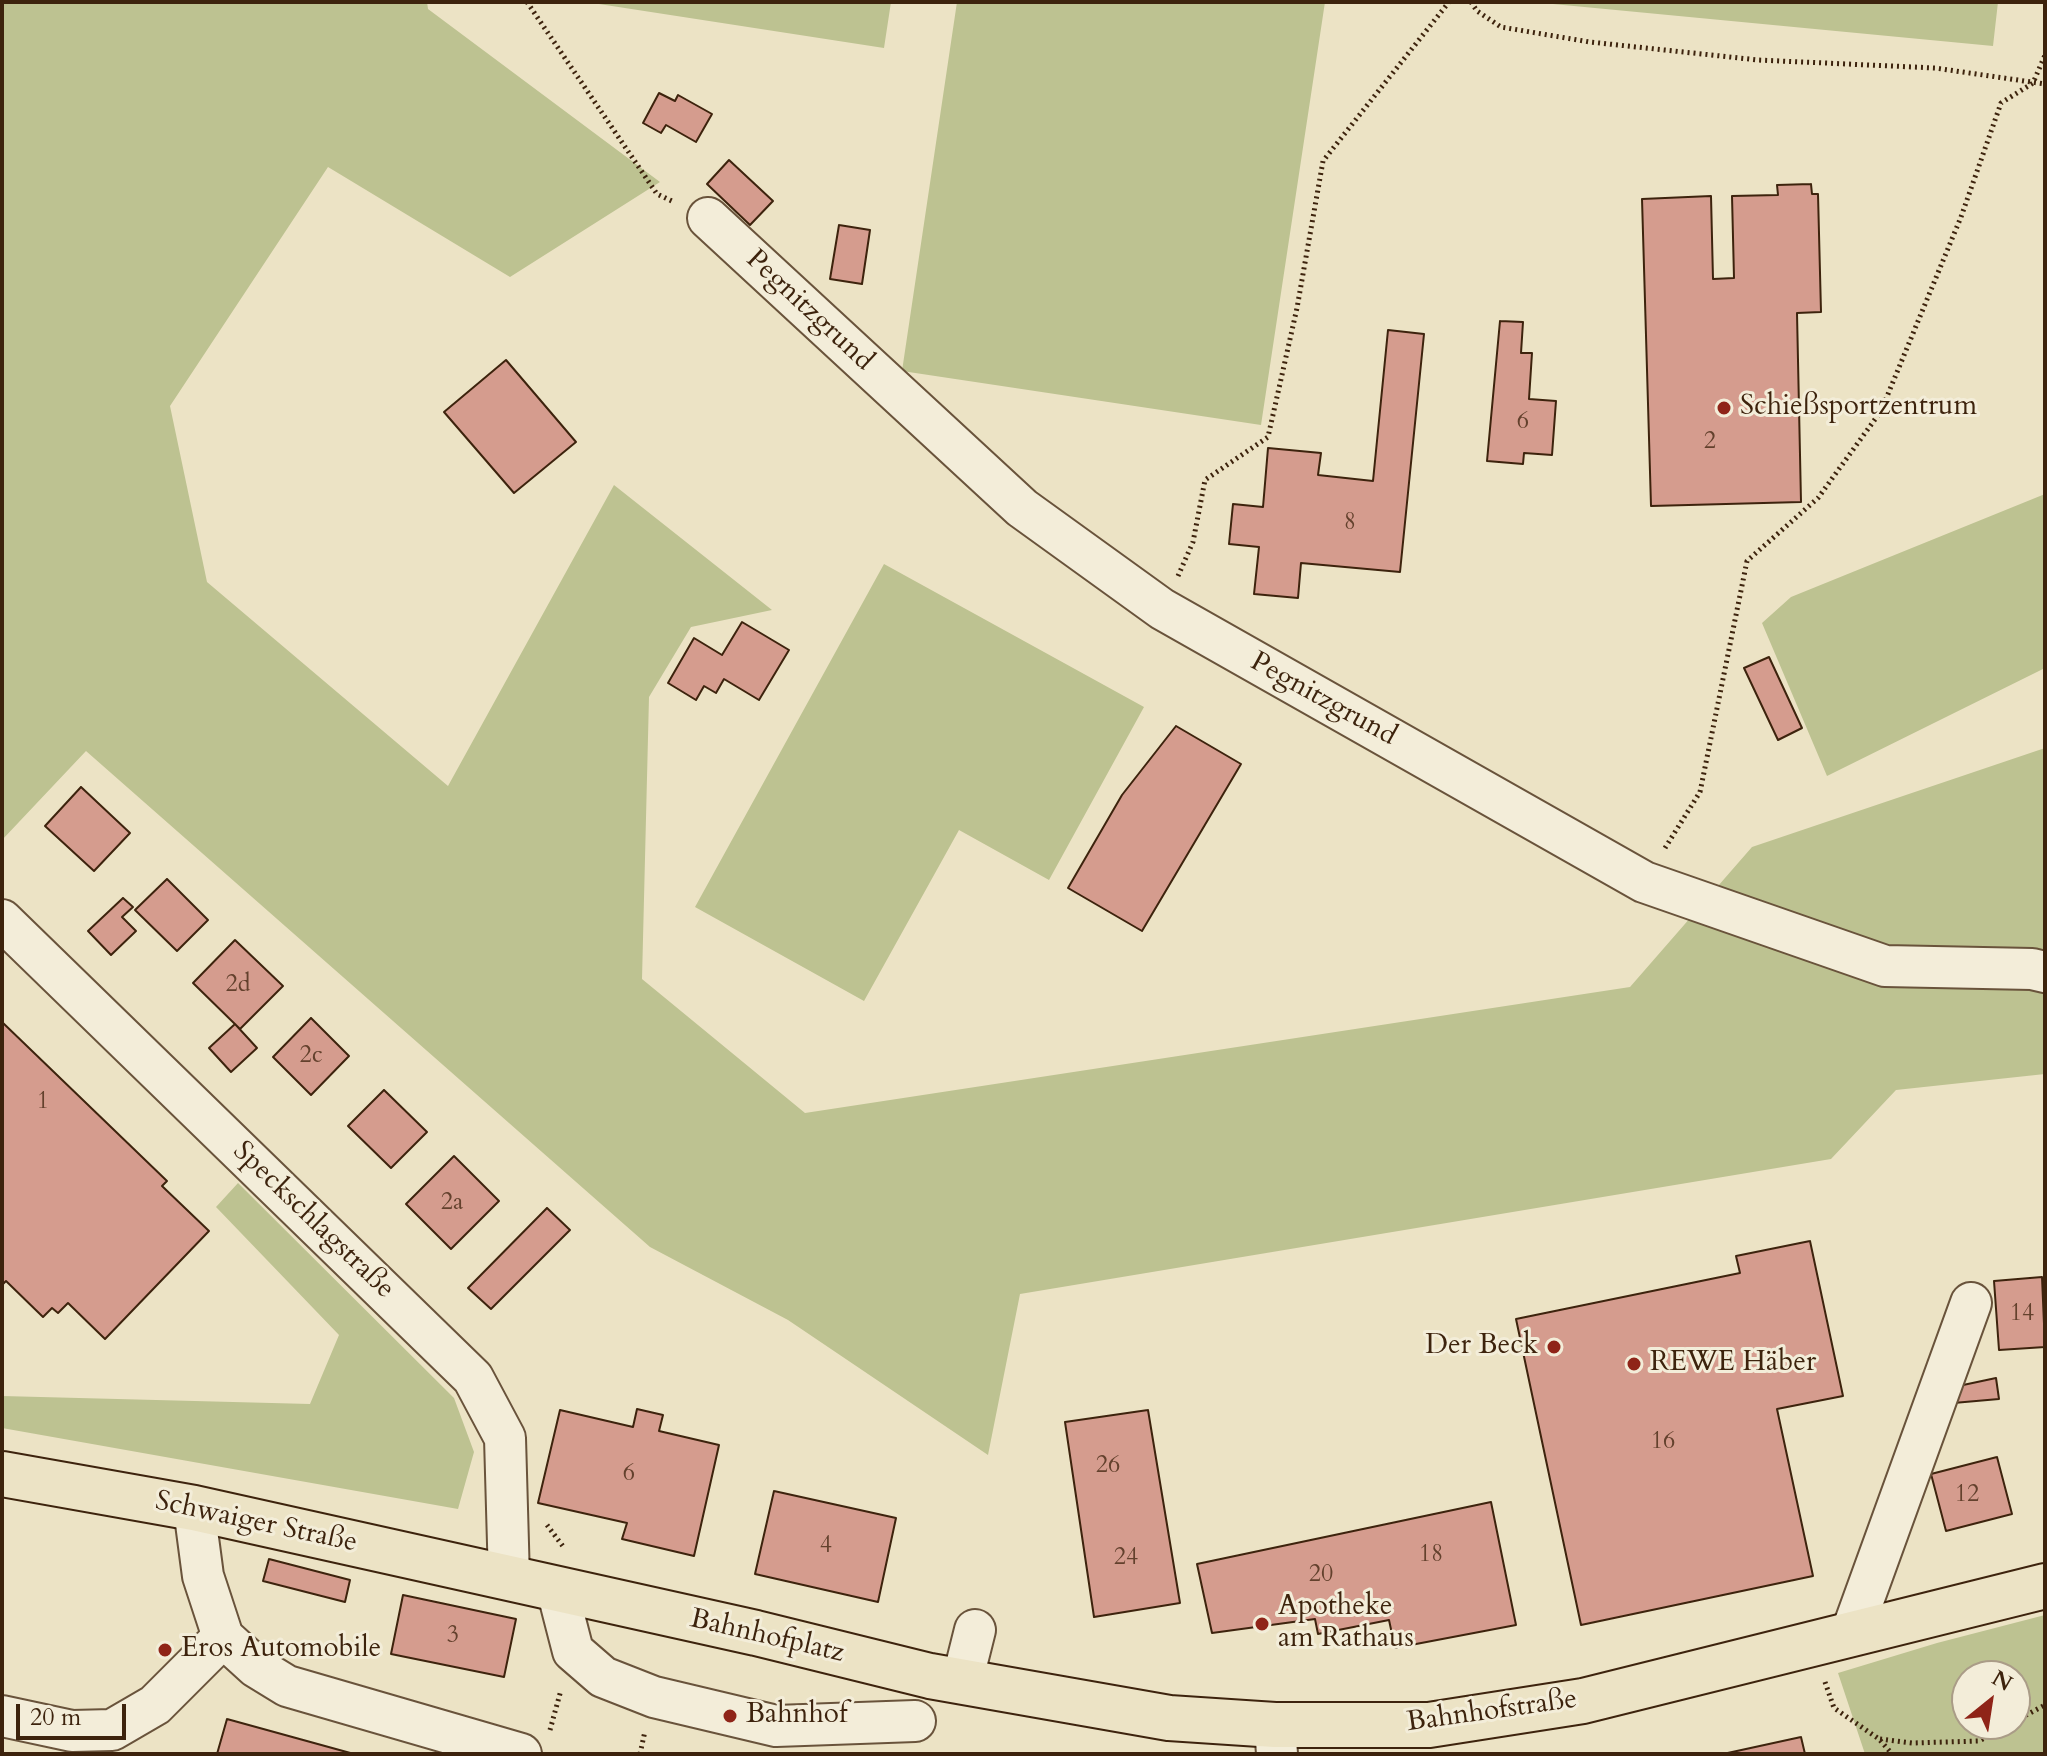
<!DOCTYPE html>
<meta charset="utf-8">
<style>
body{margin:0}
#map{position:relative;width:2047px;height:1756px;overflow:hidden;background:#ece3c5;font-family:Cardo,serif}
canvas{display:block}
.frame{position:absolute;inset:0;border:4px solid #3d230d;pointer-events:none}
.north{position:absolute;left:1951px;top:1660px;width:80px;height:80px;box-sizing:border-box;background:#f3edd9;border:2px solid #aa9c87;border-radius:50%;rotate:30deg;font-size:22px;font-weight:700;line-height:32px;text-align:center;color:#3d230d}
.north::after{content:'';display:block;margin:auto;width:28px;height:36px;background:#8f2418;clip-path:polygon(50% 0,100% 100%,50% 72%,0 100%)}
.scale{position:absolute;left:16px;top:1704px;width:110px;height:36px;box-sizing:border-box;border:4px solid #3d230d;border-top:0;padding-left:10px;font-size:24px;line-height:28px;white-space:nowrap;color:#3d230d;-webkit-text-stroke:6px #f3edd9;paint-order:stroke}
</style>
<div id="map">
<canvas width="2047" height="1756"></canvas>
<div class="frame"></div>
<div class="north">N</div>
<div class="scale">20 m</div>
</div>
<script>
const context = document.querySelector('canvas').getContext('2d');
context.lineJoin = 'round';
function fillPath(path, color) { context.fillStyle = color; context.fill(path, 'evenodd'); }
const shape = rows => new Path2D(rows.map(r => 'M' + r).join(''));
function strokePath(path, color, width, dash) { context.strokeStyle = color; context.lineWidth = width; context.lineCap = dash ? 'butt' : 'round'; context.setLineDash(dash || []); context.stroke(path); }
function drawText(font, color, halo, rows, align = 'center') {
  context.font = font + ' Cardo,serif'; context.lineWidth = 6; context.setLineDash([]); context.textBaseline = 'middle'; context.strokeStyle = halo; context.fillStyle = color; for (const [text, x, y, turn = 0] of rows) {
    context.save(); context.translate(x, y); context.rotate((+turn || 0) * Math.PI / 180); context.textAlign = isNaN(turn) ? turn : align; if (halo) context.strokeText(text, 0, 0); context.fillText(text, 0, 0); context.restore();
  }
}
fillPath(shape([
 [2,2,427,2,428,9,660,182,510,277,328,167,170,406,207,582,448,786,614,485,772,610,691,627,649,697,642,979,805,1113,1630,987,1752,847,2045,748,2045,1074,1896,1090,1831,1159,1020,1294,988,1455,788,1320,650,1247,86,751,2,840],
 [586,2,891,2,884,48],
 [957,2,1325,2,1261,425,902,371],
 [1532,2,1998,2,1993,46],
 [2045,494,2045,668,1827,776,1762,623,1791,597],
 [884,564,1144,707,1049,880,959,830,864,1001,695,907],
 [238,1183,454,1398,474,1452,458,1509,2,1428,2,1396,310,1404,339,1335,216,1207],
 [2045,1615,2045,1754,1865,1754,1838,1673,1937,1643],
 [2015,1676,2015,1724,1967,1724,1967,1676]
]), '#bdc291');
const building = shape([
 [659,93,675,101,678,95,712,114,696,142,666,125,661,133,643,123,659,93],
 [729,160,773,201,750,225,707,184,729,160],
 [1811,184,1812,194,1818,194,1821,312,1797,313,1801,502,1651,506,1642,199,1711,196,1713,279,1734,278,1732,196,1778,195,1777,185,1811,184],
 [839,225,870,230,862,284,830,279,839,225],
 [1500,321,1523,322,1521,353,1532,353,1529,399,1556,401,1552,455,1524,453,1523,464,1487,461,1500,321],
 [1388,330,1424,334,1400,572,1301,563,1298,598,1254,594,1259,547,1229,544,1233,504,1263,507,1268,448,1321,453,1318,475,1373,481,1388,330],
 [506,360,576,442,514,493,444,412,506,360],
 [742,622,789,650,759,700,724,679,716,693,704,686,696,700,668,683,694,638,722,655,742,622],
 [1769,657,1802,728,1778,740,1744,668,1769,657],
 [1176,726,1241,764,1142,931,1068,888,1122,795,1176,726],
 [81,787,130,833,94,871,45,826,81,787],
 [167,879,208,920,177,951,135,910,167,879],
 [123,898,133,907,122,917,136,931,111,955,88,931,123,898],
 [235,940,283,986,240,1029,193,983,235,940],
 [311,1018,349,1056,311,1095,273,1057,311,1018],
 [2,1022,167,1181,162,1186,209,1231,105,1339,68,1303,58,1313,52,1308,43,1317,6,1281,2,1285,2,1022],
 [235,1024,257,1048,231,1072,209,1048,235,1024],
 [384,1090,427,1132,391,1168,348,1126,384,1090],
 [454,1156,499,1201,451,1249,406,1204,454,1156],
 [547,1208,570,1230,491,1309,468,1288,547,1208],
 [1810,1241,1843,1396,1777,1409,1813,1576,1581,1625,1516,1319,1740,1273,1736,1256,1810,1241],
 [2042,1277,2045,1347,1999,1350,1994,1281,2042,1277],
 [1996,1378,1999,1399,1942,1404,1949,1388,1996,1378],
 [637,1409,663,1415,659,1431,719,1445,694,1556,622,1539,627,1523,538,1503,560,1410,633,1427,637,1409],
 [1148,1410,1180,1603,1094,1617,1065,1422,1148,1410],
 [1997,1457,2012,1514,1946,1531,1931,1474,1997,1457],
 [774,1491,896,1518,878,1602,755,1574,774,1491],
 [1491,1502,1516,1625,1395,1648,1389,1620,1318,1634,1315,1619,1212,1633,1197,1564,1491,1502],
 [269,1559,350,1580,345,1602,263,1581,269,1559],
 [403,1595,516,1619,504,1677,391,1654,403,1595],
 [227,1719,354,1754,217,1754,227,1719],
 [1801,1737,1805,1754,1723,1754,1801,1737]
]);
fillPath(building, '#d59c8e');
strokePath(building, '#3d230d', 2);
const minor = shape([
 [708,218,1022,508,1162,609,1644,882,1885,966,2032,969,2045,972],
 [2,920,473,1378,505,1438,509,1579],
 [194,1508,203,1576,223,1637,256,1667,287,1686,521,1754],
 [557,1589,573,1651,603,1677,654,1697,776,1726,915,1721],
 [1851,1634,1971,1303],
 [962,1682,975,1630],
 [2,1716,72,1731,112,1730,155,1705,223,1637],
 [1275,1725,1277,1754]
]);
const major = shape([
 [2,1474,194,1508,756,1633,930,1676,1169,1718,1275,1725,1429,1725,1583,1701,2045,1586]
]);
strokePath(minor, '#69533b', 44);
strokePath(major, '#3d230d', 48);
strokePath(shape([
 [527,2,657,194,674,202],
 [1471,2,1477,11,1501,27,1590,42,1758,60,1935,68,2045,84],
 [1178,576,1193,542,1205,480,1268,437,1297,308,1323,161,1449,2],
 [1665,848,1700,792,1747,561,1818,498,1881,411,1961,217,2001,103,2033,83,2045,55],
 [547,1525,565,1549],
 [1825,1682,1834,1708,1879,1739,1892,1754],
 [2015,1721,2045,1705],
 [550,1730,561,1690],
 [1880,1739,1912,1743,1979,1741,2010,1724],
 [640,1754,645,1731]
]), '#3d230d', 5, [2, 4]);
strokePath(minor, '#f3edd9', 40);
strokePath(major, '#ece3c5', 44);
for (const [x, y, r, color] of [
 [1724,408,8,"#8f2418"],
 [1554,1347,8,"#8f2418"],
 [1634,1364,8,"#8f2418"],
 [1262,1624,8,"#8f2418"],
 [165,1650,8,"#8f2418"],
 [730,1716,8,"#8f2418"]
]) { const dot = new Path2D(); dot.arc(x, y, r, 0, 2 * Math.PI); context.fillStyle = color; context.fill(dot); strokePath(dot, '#f3edd9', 3); }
drawText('24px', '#63412d', null, [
 ["6",1523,422],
 ["2",1710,442],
 ["8",1350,523],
 ["2d",238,985],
 ["2c",311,1056],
 ["1",43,1102],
 ["2a",452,1203],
 ["14",2022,1314],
 ["16",1663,1442],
 ["26",1108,1466],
 ["6",629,1474],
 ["12",1967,1495],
 ["4",826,1546],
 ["18",1431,1555],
 ["24",1126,1558],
 ["20",1321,1575],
 ["3",453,1636]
]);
drawText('28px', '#3d230d', '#f3edd9', [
 ["Pegnitzgrund",809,311,43],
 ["Pegnitzgrund",1323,700,29],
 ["Speckschlagstraße",313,1221,44],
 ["Schwaiger Straße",256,1523,12],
 ["Bahnhofplatz",767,1637,13],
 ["Bahnhofstraße",1492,1712,-8]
]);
drawText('28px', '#3d230d', '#f3edd9', [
 ["Schießsportzentrum",1740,408],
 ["Der Beck",1538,1347,"right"],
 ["REWE Häber",1650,1364],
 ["Apotheke",1278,1608],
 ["am Rathaus",1278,1640],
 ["Eros Automobile",181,1650],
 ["Bahnhof",746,1716]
], 'left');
</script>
